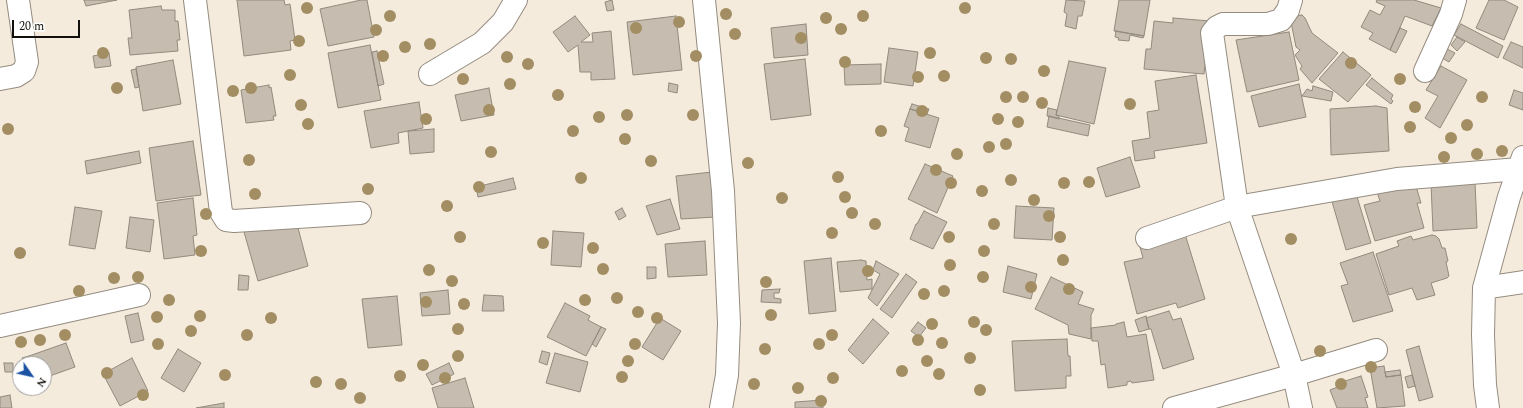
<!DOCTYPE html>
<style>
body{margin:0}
#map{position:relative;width:1523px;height:408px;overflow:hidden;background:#f4ebdd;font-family:Spectral,serif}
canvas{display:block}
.north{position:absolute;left:12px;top:356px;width:40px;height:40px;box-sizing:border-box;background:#fff;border:1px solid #a19f9e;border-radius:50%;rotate:124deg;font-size:11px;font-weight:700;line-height:16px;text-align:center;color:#13100c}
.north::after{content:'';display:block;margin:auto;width:14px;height:18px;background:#1c52a4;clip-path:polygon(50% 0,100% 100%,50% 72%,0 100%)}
.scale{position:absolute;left:12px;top:20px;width:68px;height:18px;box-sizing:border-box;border:2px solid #13100c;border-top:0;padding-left:5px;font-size:12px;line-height:14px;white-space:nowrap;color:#13100c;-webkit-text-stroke:3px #fff;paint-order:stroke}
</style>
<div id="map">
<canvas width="1523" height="408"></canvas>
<div class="north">N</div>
<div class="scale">20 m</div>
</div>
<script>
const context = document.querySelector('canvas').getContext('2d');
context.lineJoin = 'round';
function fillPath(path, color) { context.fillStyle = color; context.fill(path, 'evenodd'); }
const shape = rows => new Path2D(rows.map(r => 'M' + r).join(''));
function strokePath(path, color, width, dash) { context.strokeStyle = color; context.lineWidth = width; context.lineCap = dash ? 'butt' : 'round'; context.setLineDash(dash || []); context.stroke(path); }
const building = shape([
 [84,0,117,0,86,6,84,0],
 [237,0,284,0,285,5,290,4,295,40,290,41,291,50,244,56,237,0],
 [361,0,367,0,374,37,328,46,320,9,361,0],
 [612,0,614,10,607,11,605,2,612,0],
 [1066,0,1085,1,1082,16,1078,16,1076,29,1065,26,1067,14,1064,12,1066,0],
 [1119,0,1150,0,1144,36,1114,31,1119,0],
 [1377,0,1414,0,1441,8,1432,26,1405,16,1390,50,1369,39,1373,33,1361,27,1370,10,1380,15,1385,6,1376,2,1377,0],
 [1489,0,1504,0,1518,7,1504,40,1476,28,1489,0],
 [161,6,162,10,175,10,175,21,178,21,180,40,177,40,178,51,130,55,128,38,132,38,129,10,161,6],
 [1302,15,1305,18,1312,33,1338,53,1312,83,1300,69,1302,66,1295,55,1300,50,1296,47,1290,17,1302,15],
 [575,16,590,35,581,42,593,42,592,33,611,31,615,79,591,80,591,72,580,72,578,45,568,52,553,32,575,16],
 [676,16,682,70,633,75,627,22,676,16],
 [1173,18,1210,21,1204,74,1144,69,1146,49,1151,49,1154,21,1173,23,1173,18],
 [806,24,808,55,774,58,771,28,806,24],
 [1461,24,1503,46,1498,58,1454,35,1461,24],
 [1400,28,1407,31,1396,53,1390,50,1400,28],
 [1116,31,1144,36,1143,38,1130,35,1129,41,1118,40,1119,38,1115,37,1116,31],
 [1289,32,1299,80,1247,92,1236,40,1289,32],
 [1457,37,1465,42,1457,51,1451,45,1457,37],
 [1511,42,1523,47,1523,68,1503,58,1511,42],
 [370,45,381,100,338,108,328,53,370,45],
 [889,48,918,52,913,86,884,82,889,48],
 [1447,49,1455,53,1449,62,1442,58,1447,49],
 [377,51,384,84,378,86,372,52,377,51],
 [1343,52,1371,75,1348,102,1319,79,1343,52],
 [109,53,111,66,95,68,93,56,109,53],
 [805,59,811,115,771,120,764,64,805,59],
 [173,60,181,104,143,111,136,67,173,60],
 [1069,61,1106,68,1094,124,1056,115,1069,61],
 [881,64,881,84,845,85,844,65,881,64],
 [1441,66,1467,80,1440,128,1425,118,1438,96,1426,90,1441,66],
 [136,69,139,87,135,88,131,70,136,69],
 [1196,75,1207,143,1154,151,1155,158,1135,161,1132,141,1150,138,1147,112,1159,110,1155,81,1196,75],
 [1372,78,1393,95,1391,99,1393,101,1391,104,1366,85,1372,78],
 [669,83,678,85,677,93,668,91,669,83],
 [1299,84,1306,117,1259,127,1251,96,1299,84],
 [269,85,269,88,271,87,276,116,273,116,274,120,246,123,241,90,269,85],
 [1313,86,1333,92,1331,101,1302,96,1307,89,1312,91,1313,86],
 [489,88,494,115,461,121,455,95,489,88],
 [1514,90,1523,93,1523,110,1509,105,1514,90],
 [419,102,423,128,398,133,399,143,371,148,364,111,419,102],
 [912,104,929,109,927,114,910,109,912,104],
 [1376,106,1387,108,1389,151,1331,155,1330,109,1376,106],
 [1048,108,1057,110,1056,115,1059,116,1059,119,1047,116,1048,108],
 [910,109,939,118,930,148,905,141,909,128,904,126,910,109],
 [1049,116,1090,125,1088,136,1047,127,1049,116],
 [434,129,434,152,410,154,408,131,434,129],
 [193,141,201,195,156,201,149,148,193,141],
 [139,151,141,163,87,174,85,161,139,151],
 [1130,157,1140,187,1106,197,1097,168,1130,157],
 [925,164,953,176,937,213,908,199,925,164],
 [712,172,716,217,681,219,676,176,712,172],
 [513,178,516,189,478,197,476,187,513,178],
 [1475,182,1477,228,1433,231,1431,184,1475,182],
 [1415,183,1421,203,1417,203,1424,228,1375,241,1364,205,1380,201,1377,192,1415,183],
 [1355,190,1371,243,1346,250,1331,198,1355,190],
 [193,198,197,235,193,236,195,255,164,259,157,203,193,198],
 [670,199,680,229,657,235,646,206,670,199],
 [1016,206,1054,208,1052,240,1014,238,1016,206],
 [75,207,102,211,95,249,69,245,75,207],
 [622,208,626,216,619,220,615,212,622,208],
 [924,211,947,222,933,249,910,239,916,224,917,224,924,211],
 [130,217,154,220,150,252,126,248,130,217],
 [282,224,297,224,308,266,258,281,244,232,261,227,262,230,282,224],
 [553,231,584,233,581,267,551,265,553,231],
 [1185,234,1205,299,1178,308,1176,303,1137,314,1124,262,1143,258,1140,247,1185,234],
 [1432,235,1436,236,1439,239,1442,248,1445,248,1448,261,1446,262,1449,276,1447,278,1431,283,1435,295,1417,300,1412,288,1389,295,1376,254,1399,246,1397,241,1411,236,1413,240,1432,235],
 [705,241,707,275,668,277,665,244,705,241],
 [1373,252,1393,311,1353,322,1341,286,1348,284,1340,263,1373,252],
 [831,258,836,311,809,314,804,261,831,258],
 [861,260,866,261,867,280,872,279,872,289,840,292,837,262,861,260],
 [876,261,899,274,877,306,868,298,880,274,873,270,876,261],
 [1008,266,1037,274,1031,299,1003,292,1008,266],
 [647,267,656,267,656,278,647,279,647,267],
 [906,274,917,282,892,318,880,309,906,274],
 [239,275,249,276,248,290,238,290,239,275],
 [1051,277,1083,292,1078,304,1094,309,1091,315,1091,339,1069,334,1068,325,1035,309,1051,277],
 [780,289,779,293,774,293,774,298,781,299,781,303,761,302,762,290,780,289],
 [448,290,450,314,422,316,420,293,448,290],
 [484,295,503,296,504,311,482,311,484,295],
 [397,296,402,345,368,348,362,299,397,296],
 [565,303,590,316,588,320,601,327,586,356,547,337,565,303],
 [1169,311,1173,320,1181,318,1194,359,1163,369,1151,329,1149,329,1146,318,1169,311],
 [138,313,144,340,131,343,125,316,138,313],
 [1146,316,1149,329,1139,332,1135,320,1146,316],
 [660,318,681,331,663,360,642,347,660,318],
 [873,319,889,333,863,364,848,350,873,319],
 [918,322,926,328,919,337,911,331,918,322],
 [1124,322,1127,337,1146,334,1154,380,1132,383,1131,381,1127,382,1127,385,1108,388,1105,364,1101,365,1098,341,1092,341,1091,328,1116,325,1116,324,1124,322],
 [601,327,606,329,596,347,592,344,601,327],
 [1067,339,1068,356,1070,356,1071,376,1066,376,1066,388,1015,391,1012,341,1067,339],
 [66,343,75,367,44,378,44,364,32,364,29,356,66,343],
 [1419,346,1433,397,1419,401,1406,350,1419,346],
 [178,349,201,363,184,392,161,378,178,349],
 [542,351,550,353,547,365,539,362,542,351],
 [555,353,588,362,580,392,546,383,555,353],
 [29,356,32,364,24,364,22,358,29,356],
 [132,358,148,391,120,406,103,374,132,358],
 [4,363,13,363,13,372,5,372,4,363],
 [449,363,454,374,432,385,426,374,449,363],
 [1384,366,1386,377,1401,375,1405,406,1377,408,1370,368,1384,366],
 [1400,370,1401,375,1386,377,1385,372,1400,370],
 [1412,375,1415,386,1408,388,1405,377,1412,375],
 [1361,376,1368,397,1365,398,1368,408,1337,408,1330,390,1340,386,1339,383,1361,376],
 [465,378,474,408,438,408,432,388,465,378],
 [10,395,12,408,0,408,0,397,10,395],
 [823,400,823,408,795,408,795,402,823,400],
 [224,403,224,408,196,408,224,403]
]);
fillPath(building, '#c6bdb0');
strokePath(building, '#928a7d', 1);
const minor = shape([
 [195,0,221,212,226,220,234,221,360,213],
 [704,0,723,191,729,323,727,375,721,408],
 [1291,0,1288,10,1281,20,1268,24,1223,24,1217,27,1212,33,1237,207,1294,375,1301,408],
 [1425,71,1451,14,1455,0],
 [430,74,482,43,503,22,516,0],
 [0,79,16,76,24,71,27,62,18,0],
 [1147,238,1237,207,1397,179,1519,169],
 [1484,288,1523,282],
 [0,326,139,295],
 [1174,408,1294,375,1376,350],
 [1488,408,1485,385,1483,335,1484,288,1509,197,1523,157]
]);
strokePath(minor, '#958c80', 24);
strokePath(minor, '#fff', 22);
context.fillStyle = '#a38e63';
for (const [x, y] of [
 [307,8],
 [965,8],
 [726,14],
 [390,16],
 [863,16],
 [826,18],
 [679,22],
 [636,28],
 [841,29],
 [376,30],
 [735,34],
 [801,38],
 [299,41],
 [430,44],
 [405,47],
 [103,53],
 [930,53],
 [383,56],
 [696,56],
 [507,57],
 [986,58],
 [1011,59],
 [845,62],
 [1351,63],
 [528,64],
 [1044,71],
 [290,75],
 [944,76],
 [918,77],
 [463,79],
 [1400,79],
 [510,84],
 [117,88],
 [251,88],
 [233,91],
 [558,95],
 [1006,97],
 [1023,97],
 [1482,97],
 [1042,103],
 [1130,104],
 [301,105],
 [1415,107],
 [489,110],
 [922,111],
 [627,115],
 [693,115],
 [599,117],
 [426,119],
 [998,119],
 [1018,122],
 [308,124],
 [1467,125],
 [1410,127],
 [8,129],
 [573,131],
 [881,131],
 [1451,138],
 [625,139],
 [1006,144],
 [989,147],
 [1502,151],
 [491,152],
 [957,154],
 [1477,154],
 [1444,157],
 [249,160],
 [651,161],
 [748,163],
 [936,170],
 [838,177],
 [581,178],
 [1011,180],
 [1089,182],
 [951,183],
 [1064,183],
 [479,187],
 [368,189],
 [982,191],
 [255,194],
 [845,197],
 [782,198],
 [1034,200],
 [447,206],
 [852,213],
 [206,214],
 [1049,216],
 [875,224],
 [994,224],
 [832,233],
 [460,237],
 [949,237],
 [1060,237],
 [1291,239],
 [543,243],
 [593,248],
 [201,251],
 [984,251],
 [20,253],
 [1063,260],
 [950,265],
 [603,269],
 [429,270],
 [868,271],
 [138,277],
 [983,277],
 [114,278],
 [452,281],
 [766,282],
 [1031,287],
 [1069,289],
 [79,291],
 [944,291],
 [924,294],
 [617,298],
 [169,300],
 [585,300],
 [426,302],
 [464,304],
 [638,312],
 [771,315],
 [200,316],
 [157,317],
 [271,318],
 [657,318],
 [974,322],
 [932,324],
 [458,329],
 [986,330],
 [191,331],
 [65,335],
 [247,335],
 [832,335],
 [40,340],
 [918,340],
 [21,342],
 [942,343],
 [158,344],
 [635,344],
 [819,344],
 [765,349],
 [1320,351],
 [458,356],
 [970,358],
 [628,361],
 [927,361],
 [423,365],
 [1371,367],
 [902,371],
 [107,373],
 [939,374],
 [225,375],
 [400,376],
 [622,377],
 [445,378],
 [833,378],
 [316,382],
 [341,384],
 [754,384],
 [1341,384],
 [798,388],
 [980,390],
 [143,395],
 [360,398],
 [821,401]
]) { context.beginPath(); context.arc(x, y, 6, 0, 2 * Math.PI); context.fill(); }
</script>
